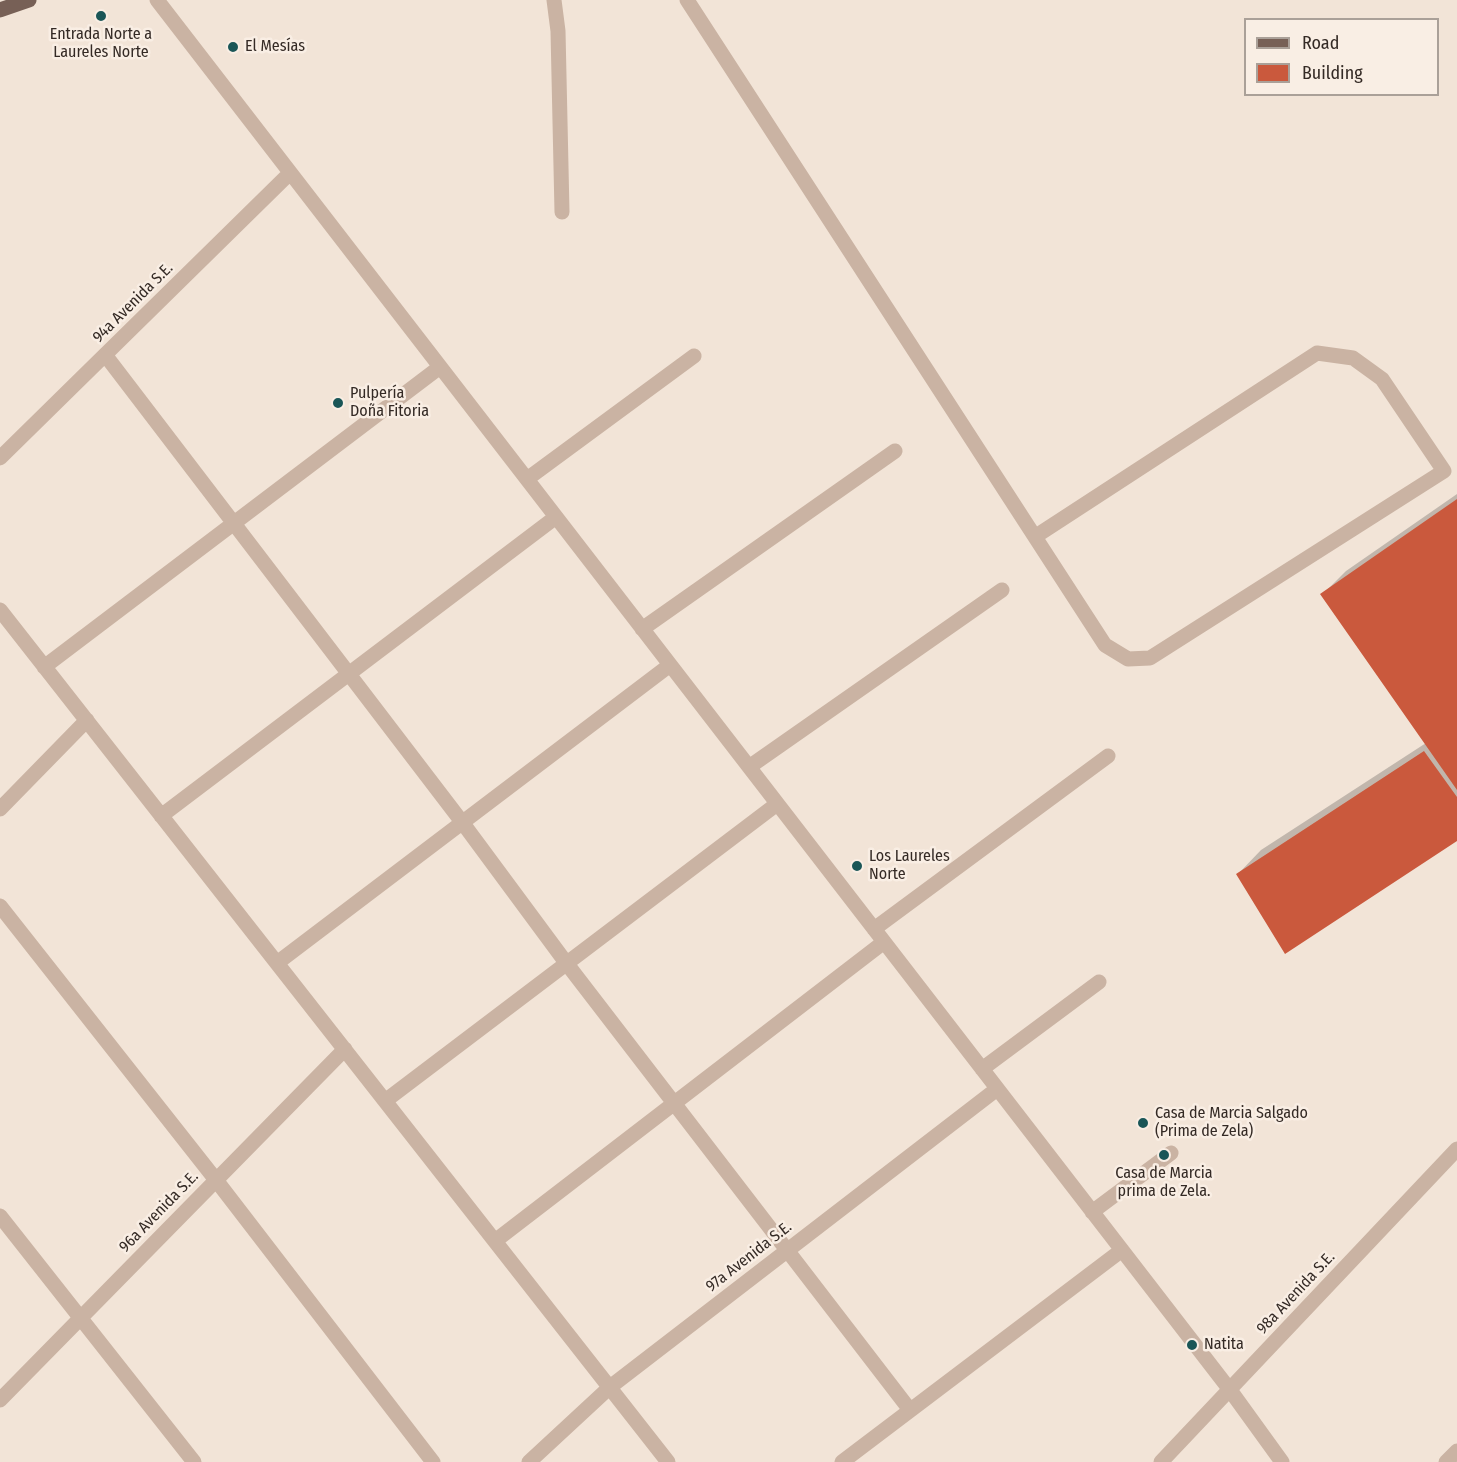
<!DOCTYPE html>
<meta charset="utf-8">
<style>
body{margin:0}
#map{position:relative;width:1457px;height:1462px;overflow:hidden;background:#f2e4d7;font-family:"Fira Sans Condensed",sans-serif}
canvas{display:block}
.legend{position:absolute;left:1244px;top:18px;width:195px;height:78px;box-sizing:border-box;background:#f9eee4;border:2px solid #aaa098;margin:0;padding:8px 10px;list-style:none;font-size:18px;color:#342a25}
.legend li{display:flex;align-items:center;gap:12px;height:30px}
.legend b{width:30px;border:2px solid #aaa098}
</style>
<div id="map">
<canvas width="1457" height="1462"></canvas>
<ul class="legend">
<li><b style="height:8px;background:#776056"></b>Road</li>
<li><b style="height:16px;background:#ca593d"></b>Building</li>
</ul>
</div>
<script>
const context = document.querySelector('canvas').getContext('2d');
context.lineJoin = 'round';
function fillPath(path, color) { context.fillStyle = color; context.fill(path, 'evenodd'); }
const shape = rows => new Path2D(rows.map(r => 'M' + r).join(''));
function strokePath(path, color, width, dash) { context.strokeStyle = color; context.lineWidth = width; context.lineCap = dash ? 'butt' : 'round'; context.setLineDash(dash || []); context.stroke(path); }
function drawText(font, color, halo, rows, align = 'center') {
  context.font = font + ' "Fira Sans Condensed",sans-serif'; context.lineWidth = 5; context.setLineDash([]); context.textBaseline = 'middle'; context.strokeStyle = halo; context.fillStyle = color; for (const [text, x, y, turn = 0] of rows) {
    context.save(); context.translate(x, y); context.rotate((+turn || 0) * Math.PI / 180); context.textAlign = isNaN(turn) ? turn : align; if (halo) context.strokeText(text, 0, 0); context.fillText(text, 0, 0); context.restore();
  }
}
fillPath(shape([
 [1457,494,1457,839,1238,874,1261,850,1426,743,1322,595,1346,571]
]), '#0003');
fillPath(shape([
 [1457,499,1457,790,1320,594],
 [1424,751,1457,797,1457,841,1285,954,1236,874]
]), '#ca593d');
strokePath(shape([
 [157,0,1230,1390,1282,1462],
 [554,0,558,31,562,212],
 [687,0,1105,645,1128,659,1150,658,1444,471,1382,379,1353,358,1317,353,1036,536],
 [106,356,462,822,567,964,910,1410],
 [0,458,290,173],
 [527,479,694,356],
 [0,610,668,1462],
 [642,629,895,451],
 [44,667,440,367],
 [749,767,1002,590],
 [0,809,87,720],
 [161,816,556,517],
 [0,906,216,1180,433,1462],
 [874,929,1108,756],
 [277,963,670,665],
 [982,1069,1099,982],
 [385,1101,777,804],
 [1092,1212,1171,1153],
 [0,1216,194,1462],
 [495,1241,884,942],
 [0,1400,345,1049],
 [529,1462,610,1387,997,1089],
 [842,1462,1122,1250],
 [1161,1462,1457,1149],
 [1446,1462,1457,1451]
]), '#cab3a3', 15);
strokePath(shape([
 [0,10,29,0]
]), '#776056', 15);
for (const [x, y, r, color] of [
 [101,16,6,"#1a5657"],
 [233,47,6,"#1a5657"],
 [338,403,6,"#1a5657"],
 [857,866,6,"#1a5657"],
 [1143,1123,6,"#1a5657"],
 [1164,1155,6,"#1a5657"],
 [1192,1345,6,"#1a5657"]
]) { const dot = new Path2D(); dot.arc(x, y, r, 0, 2 * Math.PI); context.fillStyle = color; context.fill(dot); strokePath(dot, '#f9eee4', 2); }
drawText('16px', '#342a25', '#f9eee4', [
 ["Entrada Norte a",101,35,"center"],
 ["Laureles Norte",101,53,"center"],
 ["El Mesías",245,47],
 ["Pulpería",350,394],
 ["Doña Fitoria",350,412],
 ["Los Laureles",869,857],
 ["Norte",869,875],
 ["Casa de Marcia Salgado",1155,1114],
 ["(Prima de Zela)",1155,1132],
 ["Casa de Marcia",1164,1174,"center"],
 ["prima de Zela.",1164,1192,"center"],
 ["Natita",1204,1345]
], 'left');
drawText('16px', '#342a25', '#f9eee4', [
 ["94a Avenida S.E.",133,303,-45],
 ["96a Avenida S.E.",159,1212,-46],
 ["97a Avenida S.E.",749,1257,-38],
 ["98a Avenida S.E.",1296,1293,-47]
]);
</script>
